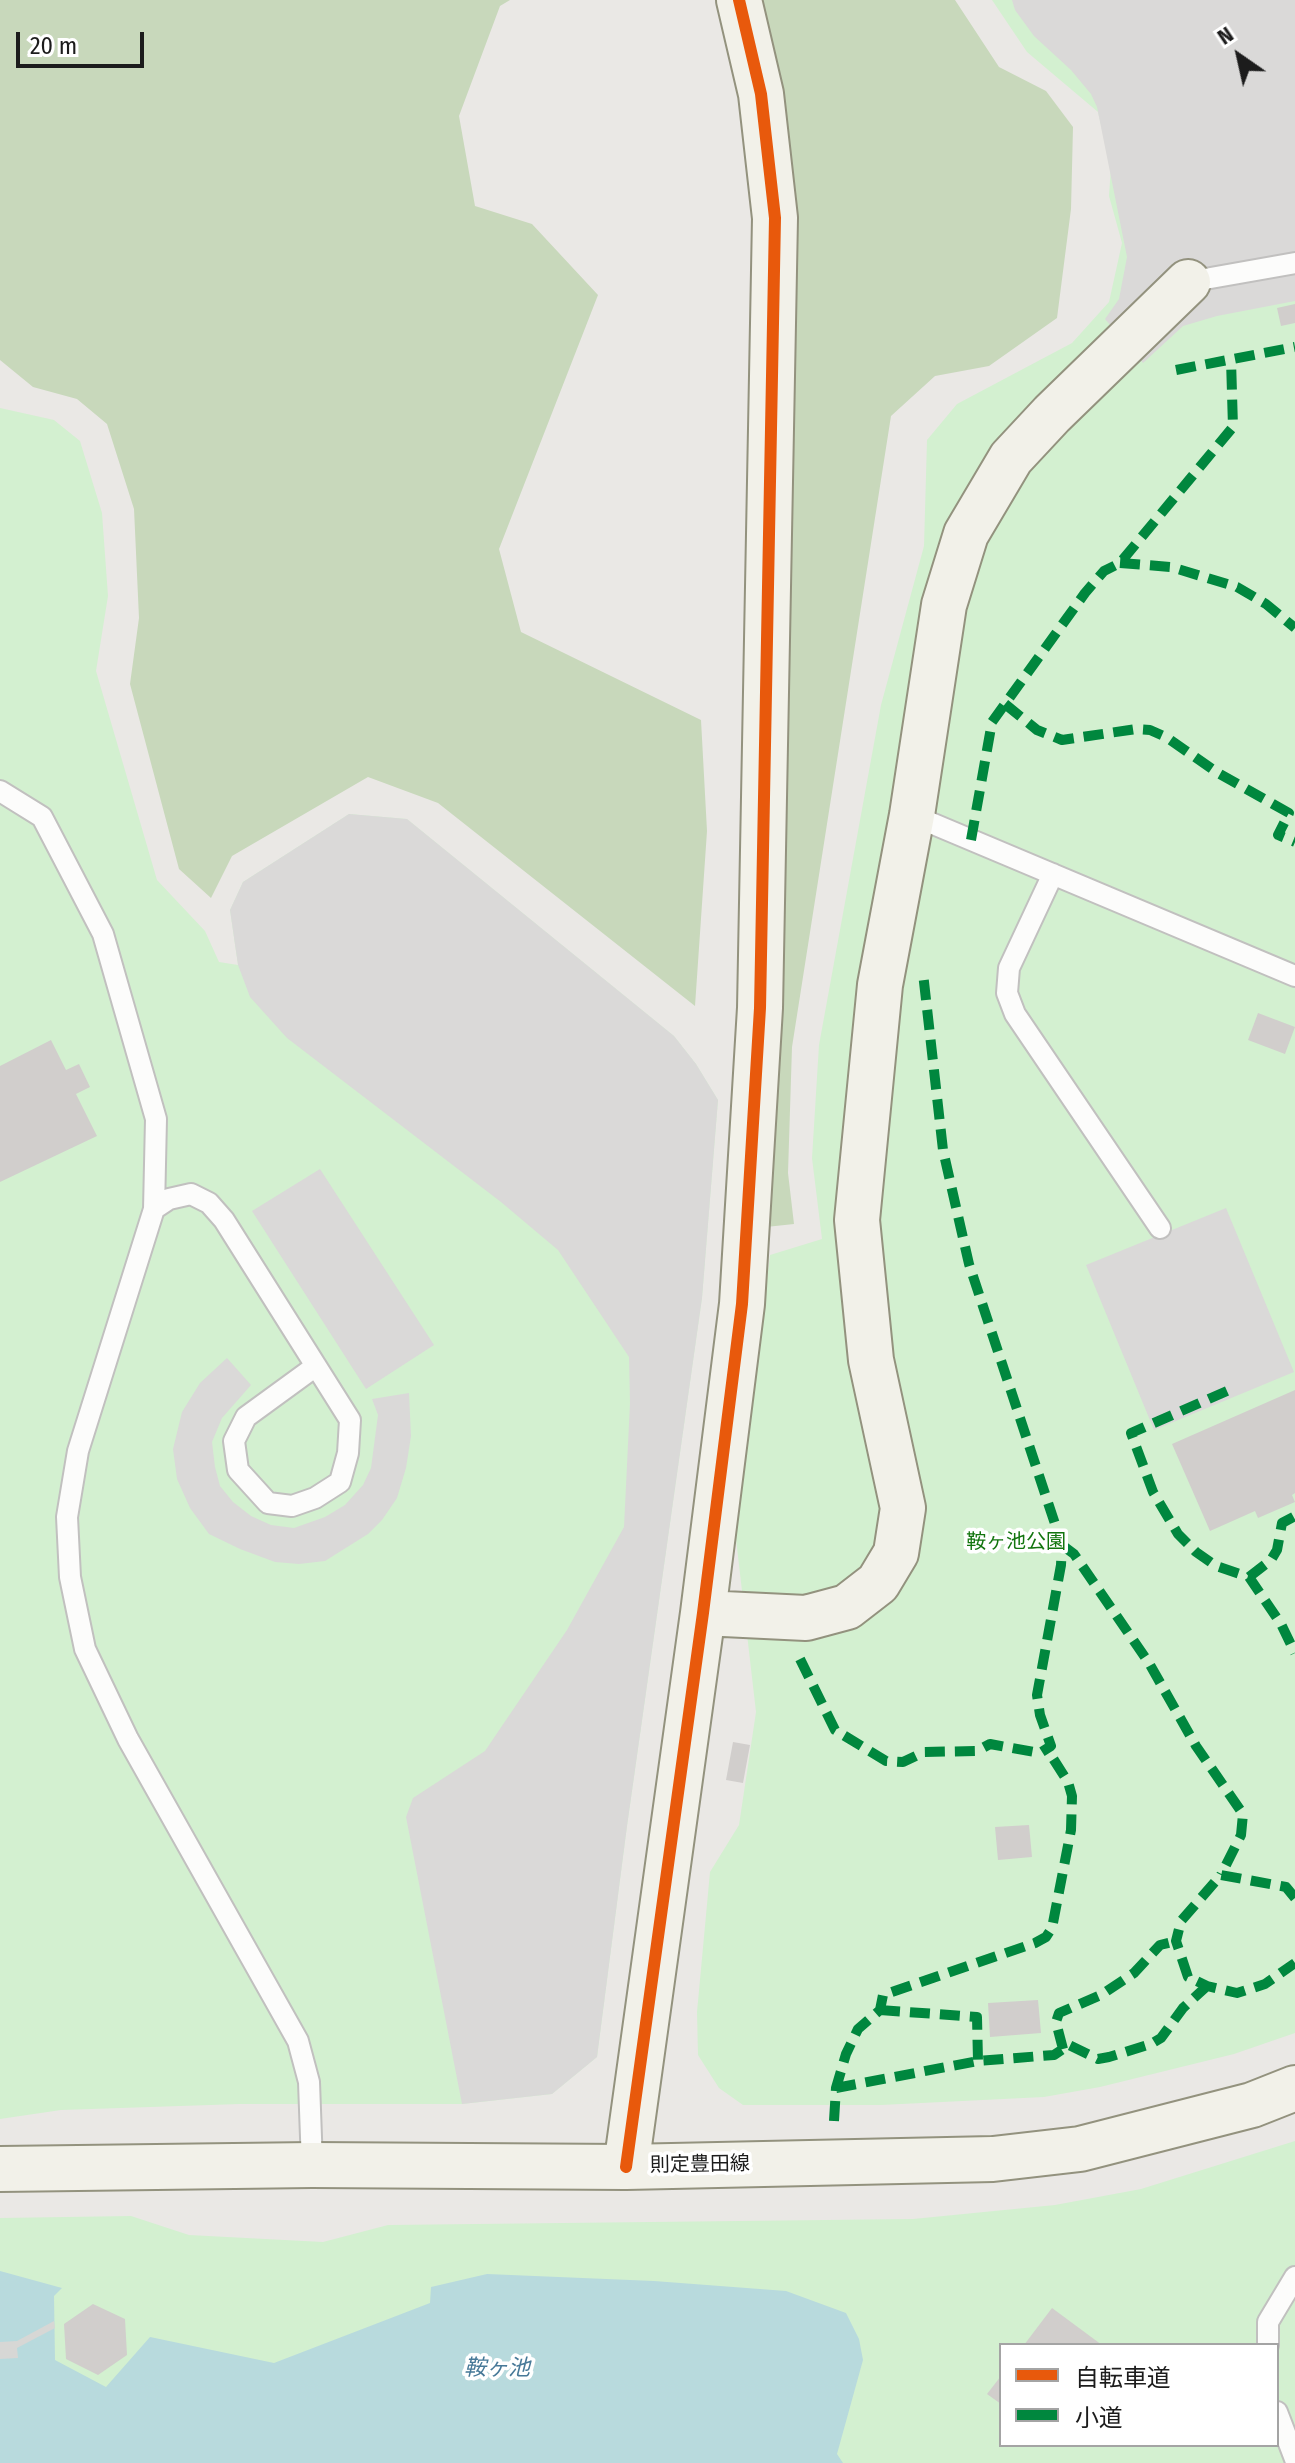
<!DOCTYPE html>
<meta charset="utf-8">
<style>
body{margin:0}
#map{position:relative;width:1295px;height:2463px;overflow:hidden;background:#eae8e5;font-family:"Fira Sans Condensed","Noto Sans JP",sans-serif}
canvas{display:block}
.legend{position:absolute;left:999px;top:2343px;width:280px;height:104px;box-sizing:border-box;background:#fff;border:2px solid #a4a4a4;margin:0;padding:10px 14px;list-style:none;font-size:24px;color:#1c1c1c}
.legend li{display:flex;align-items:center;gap:16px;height:40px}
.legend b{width:40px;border:2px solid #a4a4a4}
.north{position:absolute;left:1199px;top:16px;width:80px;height:80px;-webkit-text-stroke:6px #fff;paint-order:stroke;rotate:326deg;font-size:22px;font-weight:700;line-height:32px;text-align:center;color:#1c1c1c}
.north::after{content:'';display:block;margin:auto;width:28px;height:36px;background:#1c1c1c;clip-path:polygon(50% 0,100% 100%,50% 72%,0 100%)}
.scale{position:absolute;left:16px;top:32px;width:128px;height:36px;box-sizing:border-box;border:4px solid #1c1c1c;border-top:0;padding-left:10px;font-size:24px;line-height:28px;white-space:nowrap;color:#1c1c1c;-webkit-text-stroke:6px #fff;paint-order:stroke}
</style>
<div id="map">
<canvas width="1295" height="2463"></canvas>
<ul class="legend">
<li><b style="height:10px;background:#e8590c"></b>自転車道</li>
<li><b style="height:10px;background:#00873e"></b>小道</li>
</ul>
<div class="north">N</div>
<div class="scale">20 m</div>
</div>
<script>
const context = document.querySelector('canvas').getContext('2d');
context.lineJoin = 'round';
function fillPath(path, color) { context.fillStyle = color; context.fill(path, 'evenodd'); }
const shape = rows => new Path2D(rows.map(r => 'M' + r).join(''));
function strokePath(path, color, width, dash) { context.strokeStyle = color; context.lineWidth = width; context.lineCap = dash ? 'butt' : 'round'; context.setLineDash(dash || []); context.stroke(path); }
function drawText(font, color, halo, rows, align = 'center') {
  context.font = font + ' "Fira Sans Condensed","Noto Sans JP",sans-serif'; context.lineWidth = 7; context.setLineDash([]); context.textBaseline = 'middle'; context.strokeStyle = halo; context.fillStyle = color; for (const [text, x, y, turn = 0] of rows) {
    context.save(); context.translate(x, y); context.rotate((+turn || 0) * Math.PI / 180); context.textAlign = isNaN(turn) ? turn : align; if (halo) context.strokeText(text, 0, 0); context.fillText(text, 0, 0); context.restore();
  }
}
fillPath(shape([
 [0,0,510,0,500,6,459,116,475,206,532,224,598,295,499,549,521,632,701,720,707,831,695,1006,438,803,368,777,232,856,211,898,179,869,130,684,139,618,134,509,107,424,77,399,33,387,0,360],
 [759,0,955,0,999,67,1046,91,1073,127,1071,209,1057,318,989,366,935,376,891,416,792,1047,788,1173,794,1224,766,1227]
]), '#c8d8bb');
fillPath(shape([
 [992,0,1295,0,1295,2033,1234,2054,1100,2087,1044,2097,881,2105,743,2105,719,2088,698,2055,697,2012,710,1872,739,1825,756,1712,736,1539,770,1255,822,1239,812,1158,819,1045,881,705,924,546,927,440,957,404,1072,343,1109,302,1122,243,1109,196,1111,166,1098,112,1027,52],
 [0,408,54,420,80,441,102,513,108,596,96,671,157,880,205,931,219,962,238,965,230,910,243,882,349,814,407,819,674,1036,696,1064,718,1100,702,1298,627,1826,597,2057,552,2094,462,2104,240,2104,61,2110,0,2119],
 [1295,2141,1295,2463,0,2463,0,2218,131,2216,189,2235,323,2242,388,2225,913,2219,1055,2205,1141,2189],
 [1001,2345,1277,2345,1277,2445,1001,2445]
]), '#d3f0d0');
fillPath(shape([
 [1012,0,1295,0,1295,301,1217,316,1183,326,1143,363,1105,319,1119,299,1127,257,1097,107,1091,94,1071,70,1034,36,1015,10],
 [349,814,407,819,674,1036,696,1064,718,1100,702,1298,627,1826,597,2057,552,2094,462,2104,406,1817,413,1798,485,1751,567,1630,624,1527,630,1403,629,1357,558,1250,501,1202,287,1038,250,997,238,965,230,910,243,882],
 [320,1169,434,1345,366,1389,252,1211],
 [1226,1208,1294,1372,1154,1430,1086,1265],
 [227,1358,251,1385,222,1418,212,1442,215,1467,220,1486,233,1502,251,1516,271,1525,294,1528,325,1517,345,1505,363,1485,371,1468,378,1415,372,1399,409,1393,411,1436,406,1468,397,1498,382,1520,368,1534,325,1561,299,1564,275,1562,240,1549,209,1534,190,1508,177,1479,173,1449,182,1412,200,1383]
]), '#dad9d8');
fillPath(shape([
 [0,2271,62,2288,54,2296,55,2360,106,2387,150,2337,274,2363,430,2303,431,2287,487,2274,654,2281,786,2291,846,2313,859,2339,863,2360,837,2454,843,2463,0,2463]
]), '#b8dadd');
fillPath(shape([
 [54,2321,55,2328,17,2348,18,2358,0,2359,0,2342,17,2341]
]), '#d7d7d5');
fillPath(shape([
 [1295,304,1295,323,1281,326,1277,308],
 [1258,1013,1295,1027,1285,1054,1248,1040],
 [51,1040,66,1070,79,1064,90,1087,76,1094,97,1136,0,1182,0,1066],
 [1295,1390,1295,1493,1292,1495,1295,1502,1258,1518,1255,1511,1210,1531,1172,1444],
 [733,1742,750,1745,743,1783,726,1780],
 [1029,1825,1032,1857,998,1860,995,1827],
 [1038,2000,1041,2033,990,2037,988,2003],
 [93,2304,125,2319,127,2355,98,2375,66,2359,64,2324],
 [1052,2308,1102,2345,1024,2345],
 [1001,2376,1001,2404,987,2394]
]), '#d1cecc');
const lane = shape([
 [1188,282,1295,263],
 [0,791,42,817,103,934,156,1119,154,1209,78,1451,67,1517,70,1577,85,1649,128,1739,298,2041,309,2082,312,2165],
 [912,815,1295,976],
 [1053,874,1009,968,1007,993,1015,1014,1160,1228],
 [154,1209,169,1199,191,1194,209,1203,224,1220,316,1366,350,1420,348,1453,340,1482,315,1498,292,1506,268,1503,238,1470,234,1441,246,1417,316,1366],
 [1268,2345,1268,2322,1295,2277],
 [1277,2412,1295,2459]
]);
const secondary = shape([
 [703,1613,806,1618,847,1607,878,1583,896,1553,903,1508,871,1360,857,1220,880,985,912,815,944,605,966,534,1011,458,1052,414,1188,282],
 [626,2167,703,1613,742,1304,760,1008,775,218,761,94,739,0],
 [0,2169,312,2165,626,2167,993,2159,1080,2149,1252,2105,1295,2088]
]);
strokePath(lane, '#c1c0bf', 24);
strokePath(secondary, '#93927e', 48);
strokePath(lane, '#fcfcfb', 20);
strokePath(secondary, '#f2f1e9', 44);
strokePath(shape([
 [1176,370,1295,347],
 [1120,563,1171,567,1237,587,1266,604,1295,628],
 [1005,704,1037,730,1062,740,1136,729,1150,730,1166,737,1218,773,1289,813,1278,835,1295,842],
 [971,840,992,722,1085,593,1104,571,1120,563,1233,427,1231,360],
 [1227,1391,1131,1433,1153,1492,1178,1534,1196,1552,1216,1566,1249,1577,1281,1624,1295,1653],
 [1062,1545,1074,1554,1149,1663,1196,1746,1243,1814,1241,1835,1221,1875],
 [1249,1577,1271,1560,1277,1550,1282,1523,1295,1516],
 [800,1659,835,1730,886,1761,903,1762,924,1752,977,1751,990,1744,1040,1753,1051,1746,1040,1715,1037,1695,1061,1565,1062,1545,969,1264,943,1150,923,973],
 [1295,1898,1286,1887,1221,1875,1181,1921,1176,1941,1188,1977,1207,1986,1237,1993,1265,1984,1295,1963],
 [880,2010,977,2017,978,2061],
 [1063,2049,1056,2022,1059,2013,1101,1995,1134,1973,1160,1945,1176,1941],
 [836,2088,978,2061,1054,2055,1069,2045,1098,2059,1109,2057,1151,2044,1161,2038,1183,2008,1207,1986],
 [834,2121,836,2088,846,2054,858,2029,880,2010,883,1995,1035,1943,1046,1937,1052,1928,1071,1830,1072,1796,1068,1782,1047,1749]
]), '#00873e', 10, [20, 10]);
strokePath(shape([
 [626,2167,703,1613,742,1304,760,1008,775,218,761,94,739,0]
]), '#e8590c', 12);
drawText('20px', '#13750f', '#fff', [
 ["鞍ヶ池公園",1016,1542]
]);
drawText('20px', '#1c1c1c', '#fff', [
 ["則定豊田線",700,2165,-1]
]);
drawText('italic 22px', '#477998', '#fff', [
 ["鞍ヶ池",497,2369]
]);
</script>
